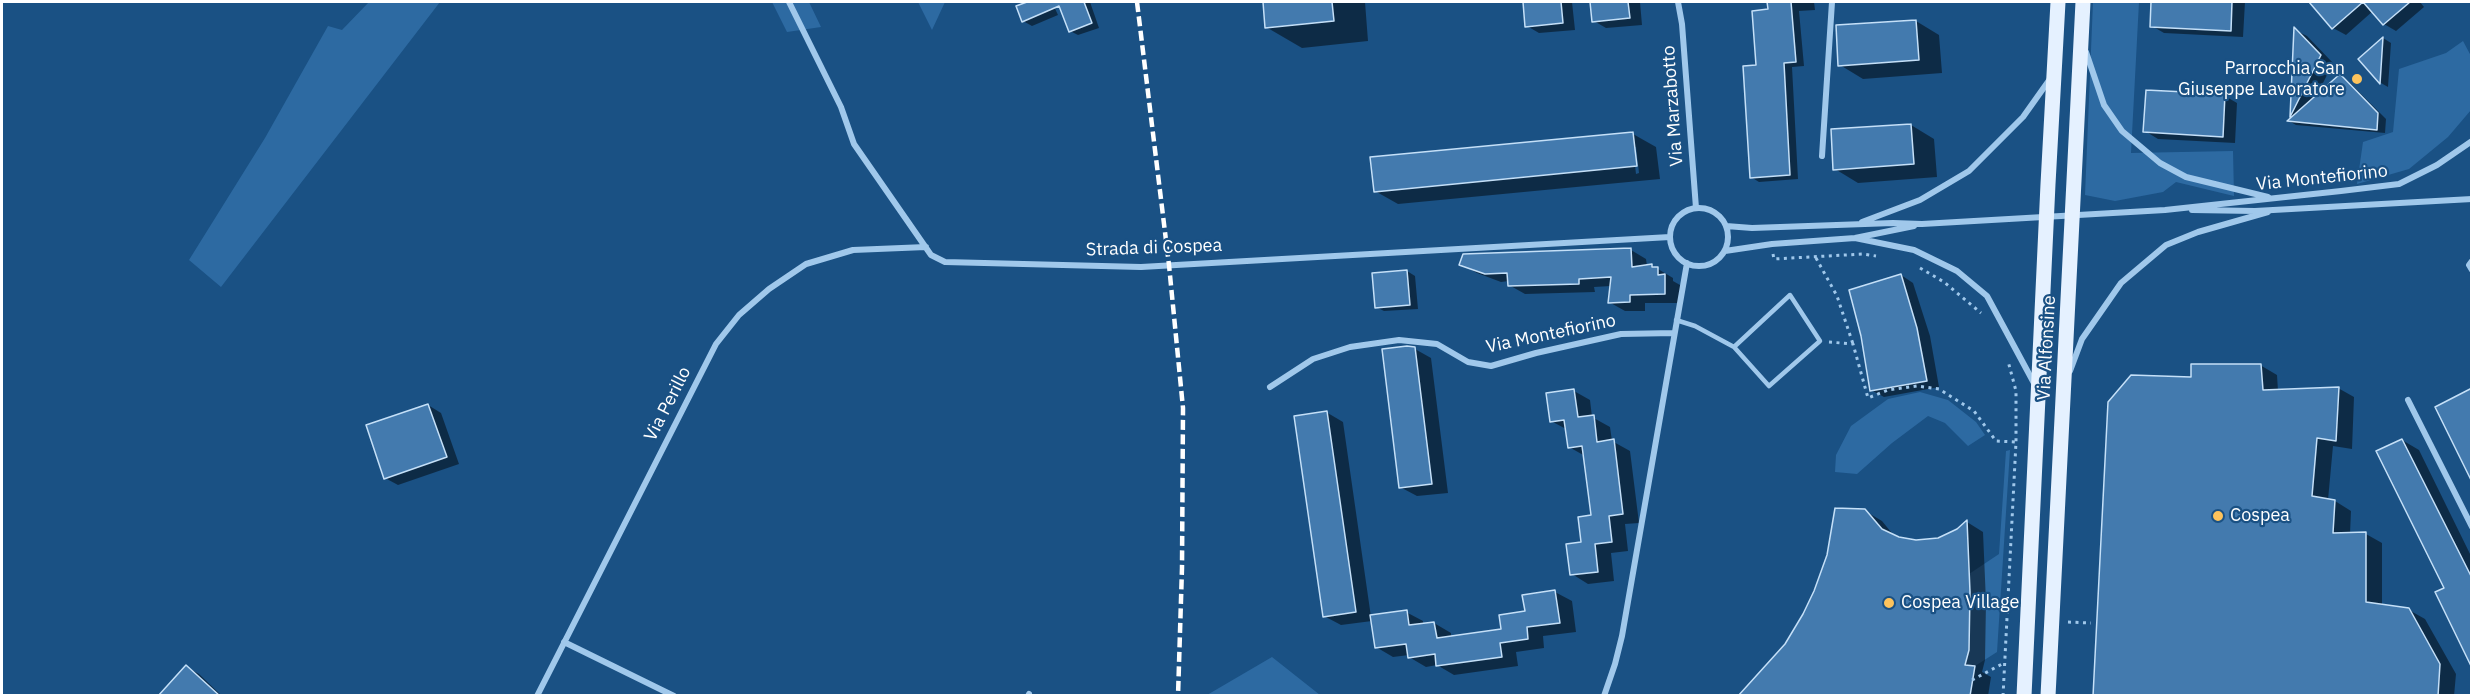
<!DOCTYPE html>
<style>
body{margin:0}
#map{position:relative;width:2473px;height:697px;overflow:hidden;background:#1a5184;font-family:"IBM Plex Sans",sans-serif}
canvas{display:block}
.frame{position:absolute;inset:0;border:3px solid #fff;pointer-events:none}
</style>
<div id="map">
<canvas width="2473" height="697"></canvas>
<div class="frame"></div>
</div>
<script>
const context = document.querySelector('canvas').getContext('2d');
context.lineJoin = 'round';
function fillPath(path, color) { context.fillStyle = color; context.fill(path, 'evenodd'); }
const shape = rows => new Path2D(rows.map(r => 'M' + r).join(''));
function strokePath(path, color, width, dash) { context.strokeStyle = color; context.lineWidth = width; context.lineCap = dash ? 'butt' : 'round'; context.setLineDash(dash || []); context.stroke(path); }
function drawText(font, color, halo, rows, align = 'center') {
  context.font = font + ' "IBM Plex Sans",sans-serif'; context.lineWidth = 4.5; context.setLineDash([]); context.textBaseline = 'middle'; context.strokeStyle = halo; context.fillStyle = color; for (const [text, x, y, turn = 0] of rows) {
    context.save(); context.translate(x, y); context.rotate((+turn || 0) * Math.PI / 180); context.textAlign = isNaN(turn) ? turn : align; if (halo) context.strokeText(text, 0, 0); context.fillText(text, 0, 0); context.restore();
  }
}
fillPath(shape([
 [369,2,440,2,221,287,189,260,265,138,328,26,342,30],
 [772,2,809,2,821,27,787,32],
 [918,2,945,2,932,30],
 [2093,2,2139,2,2131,153,2233,151,2234,196,2176,182,2163,192,2115,201,2085,195],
 [2463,41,2471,56,2471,110,2448,137,2409,169,2357,184,2363,142,2393,132,2399,69,2446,53],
 [1920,392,1948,400,1976,422,1985,435,1968,446,1945,423,1928,416,1892,443,1857,474,1835,472,1836,455,1851,426,1888,399],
 [2010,450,1997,652,1975,666,1965,665,1969,650,1969,574,1999,554,2006,451],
 [1272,657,1320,695,1207,695]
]), '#2d6aa2');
fillPath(shape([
 [1031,2,1052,2,1058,15,1032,26,1023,21,1017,7],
 [1059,2,1090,2,1099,28,1078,35,1070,31],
 [1264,2,1365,2,1368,41,1302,48,1266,27],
 [1524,2,1572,2,1575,30,1539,33,1527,26],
 [1592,2,1640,2,1642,25,1606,28,1594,21],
 [1768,2,1814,2,1815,10,1799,11,1804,66,1792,67,1798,179,1759,182,1751,177,1758,66,1769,11],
 [2153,2,2245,2,2243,37,2164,33,2152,26],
 [2311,2,2420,2,2424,7,2396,31,2384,24,2373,11,2346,35,2333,28],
 [1916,21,1939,35,1942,73,1863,79,1840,65],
 [2295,30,2307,36,2333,63,2316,97,2340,76,2348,81,2386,119,2385,133,2296,125,2289,121,2293,117,2291,116],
 [2383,38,2391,43,2388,87,2381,83,2360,59],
 [2225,96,2237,103,2235,143,2158,139,2145,131],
 [1911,125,1934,139,1937,177,1858,183,1835,169],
 [1633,134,1656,147,1660,179,1398,204,1375,191],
 [1633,147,1636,147,1639,173,1636,174],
 [1631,250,1646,259,1647,266,1651,265,1658,269,1673,278,1673,281,1680,285,1681,303,1645,303,1645,311,1625,311,1609,302,1611,286,1594,287,1595,292,1525,294,1509,285,1509,281,1501,282,1477,273,1461,264],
 [1407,271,1415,276,1418,309,1384,311,1376,307],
 [1901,275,1913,283,1930,336,1939,387,1884,397,1871,390],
 [1415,349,1431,358,1448,493,1417,496,1400,487],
 [2260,365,2277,375,2278,391,2338,388,2354,397,2352,449,2333,446,2328,500,2335,501,2351,511,2350,534,2366,534,2382,543,2382,606,2409,610,2425,619,2456,674,2454,696,2094,696,2193,378],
 [1574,391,1590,400,1592,417,1610,427,1612,441,1630,451,1639,523,1625,524,1628,551,1611,553,1614,581,1588,584,1572,574,1592,516,1585,456,1569,447,1566,429,1551,421],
 [428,405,441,413,459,464,398,485,385,478],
 [1326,412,1343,422,1371,617,1406,612,1423,621,1423,625,1434,623,1451,633,1451,638,1503,630,1555,592,1572,601,1576,632,1543,636,1544,648,1516,652,1518,666,1454,675,1437,665,1426,667,1409,657,1409,655,1393,657,1376,647,1372,621,1341,625,1324,616],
 [2402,440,2419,450,2472,558,2472,663,2446,588],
 [1865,511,1882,521,1895,537,1916,542,1939,539,1957,530,1967,522,1983,532,1986,602,1985,660,1982,672,1991,677,1988,696,1739,696,1786,645],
 [186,667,199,674,222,696,168,696]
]), '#0007');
const building = shape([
 [1027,2,1084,2,1092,23,1069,32,1059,6,1022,22,1016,6,1027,2],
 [1263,2,1332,2,1334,21,1265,28,1263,2],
 [1523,2,1561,2,1563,23,1525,27,1523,2],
 [1590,2,1628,2,1630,18,1592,22,1590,2],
 [1767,2,1791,2,1796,62,1784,63,1790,175,1750,178,1743,66,1756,65,1752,11,1768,9,1767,2],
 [2151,2,2232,2,2231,31,2150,27,2151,2],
 [2309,2,2410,2,2383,25,2363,2,2332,29,2309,2],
 [1916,20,1919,60,1838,66,1836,25,1916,20],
 [2294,27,2321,55,2290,117,2294,27],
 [2383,37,2380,84,2358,59,2383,37],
 [2340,74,2378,113,2377,130,2287,121,2340,74],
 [2146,90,2225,94,2223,137,2143,132,2146,90],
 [1911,124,1914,164,1833,170,1831,129,1911,124],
 [1633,132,1637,166,1374,192,1370,157,1633,132],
 [1631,248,1632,267,1652,264,1652,267,1658,267,1658,275,1665,274,1665,294,1630,295,1630,302,1608,303,1611,277,1579,279,1579,284,1508,286,1507,273,1485,274,1459,265,1463,254,1631,248],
 [1407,270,1410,305,1375,308,1372,273,1407,270],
 [1901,274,1917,328,1927,381,1870,391,1861,336,1849,290,1901,274],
 [1407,346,1415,347,1432,484,1399,488,1382,349,1407,346],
 [2191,364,2261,364,2263,390,2339,387,2336,441,2317,438,2312,496,2335,500,2333,533,2366,532,2366,602,2409,608,2440,664,2438,696,2093,696,2108,402,2131,375,2191,377,2191,364],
 [2472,388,2472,482,2435,407,2472,388],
 [1574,389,1578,417,1594,415,1597,442,1614,439,1623,514,1609,516,1612,542,1595,544,1598,572,1570,575,1566,544,1581,542,1578,517,1591,515,1582,446,1568,448,1564,420,1550,422,1546,393,1574,389],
 [428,404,447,457,384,479,366,425,428,404],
 [1327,411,1356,612,1323,617,1294,416,1327,411],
 [2402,439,2472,578,2472,668,2435,592,2444,588,2376,451,2402,439],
 [1835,508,1865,509,1882,529,1899,537,1916,540,1938,538,1957,529,1967,520,1970,592,1969,650,1965,665,1975,666,1970,696,1738,696,1785,644,1803,614,1814,591,1827,555,1835,508],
 [1555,590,1560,623,1527,627,1528,639,1500,643,1502,657,1436,666,1435,654,1408,658,1406,644,1375,648,1370,615,1407,610,1409,625,1434,622,1437,638,1501,629,1499,615,1525,611,1522,595,1555,590],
 [186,665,220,696,158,696,186,665]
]);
fillPath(building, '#437aae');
strokePath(building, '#c5e0f8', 1.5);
strokePath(shape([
 [1773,254,1774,259,1863,254,1876,256],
 [1816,258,1837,296,1853,344],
 [1920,268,1944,282,1981,313],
 [1829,342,1853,344,1868,398,1888,390,1917,386,1939,389,1974,411,1996,441,2016,442],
 [2068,622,2091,623],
 [1972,680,2004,663],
 [2003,696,2016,442,2016,391,2008,361]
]), '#a0c8eb', 3, [3, 4.5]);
strokePath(shape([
 [1676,320,1695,326,1734,347,1769,386,1820,341,1790,295,1734,347]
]), '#a0c8eb', 4.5);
strokePath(shape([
 [789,2,841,107,854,144,931,255,945,262,1141,267,1670,237],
 [1678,2,1682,24,1696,208],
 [2086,52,2104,105,2122,131,2160,163,2186,177,2268,197],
 [1822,156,1832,2],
 '1670 237a29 29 0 1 1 58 0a29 29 0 1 1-58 0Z',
 [2192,210,2255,211,2472,199],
 [1862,222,1920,200,1969,171,2023,117,2050,79],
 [1726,226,1752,228,1893,223,1922,224,2165,210,2341,191,2399,184,2437,165,2472,141],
 [1855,238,1914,250,1957,271,1987,296,2035,385],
 [1725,251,1772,244,1855,238,1914,226],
 [2472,261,2469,265,2472,270],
 [2070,371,2082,339,2121,283,2166,245,2198,232,2268,212],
 [1270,387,1313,359,1350,347,1399,340,1437,344,1468,362,1491,366,1536,353,1621,334,1674,333],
 [2408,400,2472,527],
 [564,642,674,696],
 [537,696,716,344,739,315,769,289,806,264,853,250,926,247],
 [1028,696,1029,694],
 [1604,696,1615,664,1622,636,1687,263]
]), '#a0c8eb', 6);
strokePath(shape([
 [2024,696,2048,184,2058,2],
 [2048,696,2083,2]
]), '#e5f1ff', 15);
strokePath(shape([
 [1137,2,1169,265,1183,408,1182,568,1178,696]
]), '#fff', 4.5, [10, 4.5]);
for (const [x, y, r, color] of [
 [2357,79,6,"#fdc35c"],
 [2218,516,6,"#fdc35c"],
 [1889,603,6,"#fdc35c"]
]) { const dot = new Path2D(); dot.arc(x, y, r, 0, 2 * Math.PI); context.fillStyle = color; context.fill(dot); strokePath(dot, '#1a5184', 2); }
drawText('18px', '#fff', '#1a5184', [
 ["Parrocchia San",2345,69,"right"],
 ["Giuseppe Lavoratore",2345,90,"right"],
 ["Cospea",2230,516],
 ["Cospea Village",1901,603]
], 'left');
drawText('18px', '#fff', '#1a5184', [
 ["Via Marzabotto",1673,106,-94],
 ["Via Montefiorino",2322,178,-6],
 ["Strada di Cospea",1154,248,-2],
 ["Via Montefiorino",1551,334,-12],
 ["Via Alfonsine",2047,348,-87],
 ["Via Perillo",668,404,-63]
]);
</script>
